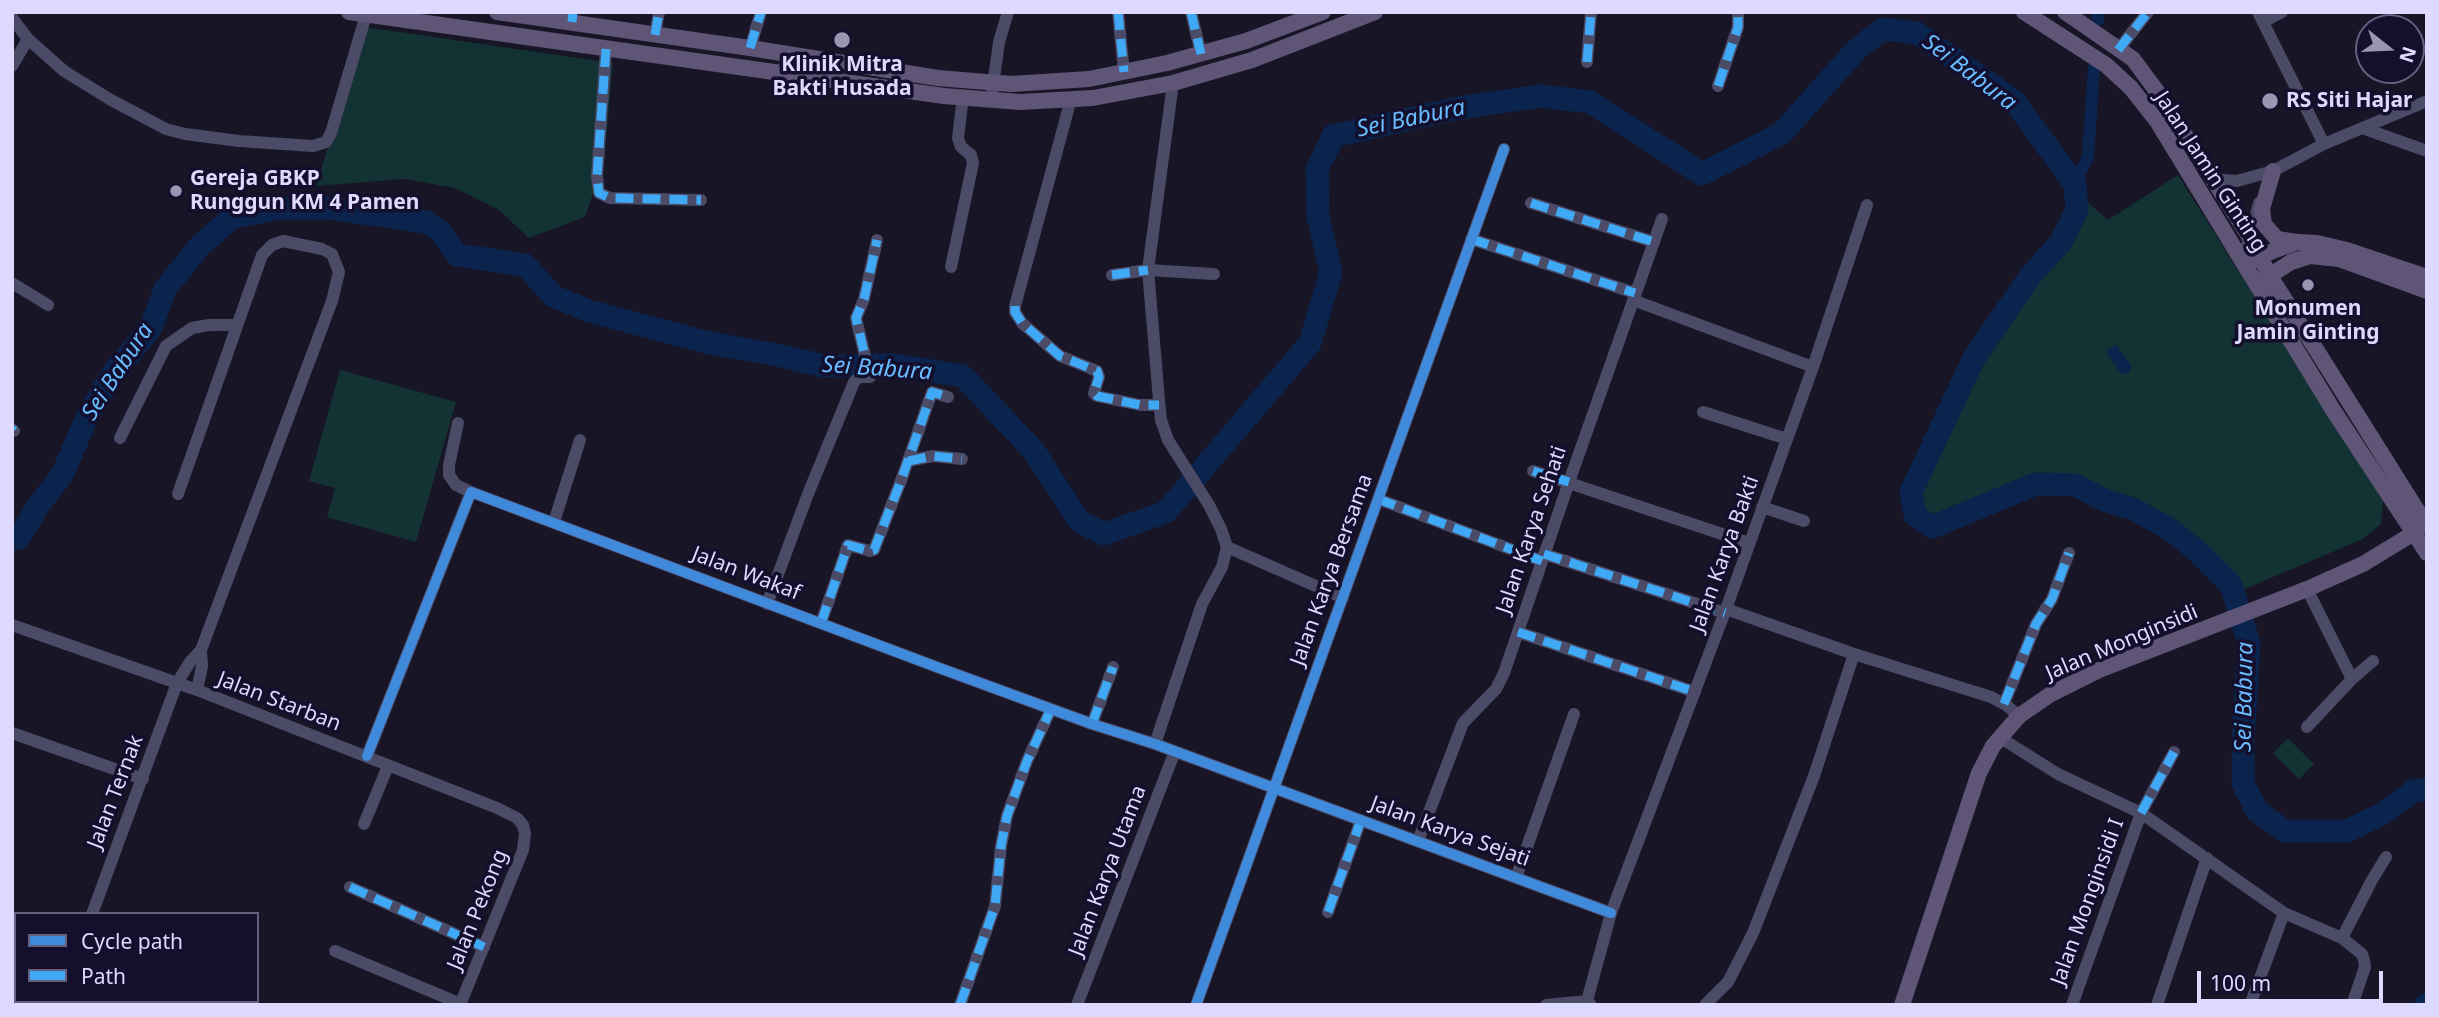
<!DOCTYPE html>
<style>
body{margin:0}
#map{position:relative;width:2439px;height:1017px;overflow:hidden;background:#181526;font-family:"Noto Sans",sans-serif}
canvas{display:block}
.frame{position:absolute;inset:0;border:14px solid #dedaff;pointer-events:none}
.legend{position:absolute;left:14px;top:912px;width:245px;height:91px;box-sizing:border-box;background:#140f2c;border:2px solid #656080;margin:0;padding:9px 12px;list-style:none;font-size:21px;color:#dedaff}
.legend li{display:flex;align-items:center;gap:14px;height:35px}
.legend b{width:35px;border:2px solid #656080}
.north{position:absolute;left:2355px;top:14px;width:70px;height:70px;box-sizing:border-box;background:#140f2c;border:2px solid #656080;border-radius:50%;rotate:108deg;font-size:19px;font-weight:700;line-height:28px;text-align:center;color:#dedaff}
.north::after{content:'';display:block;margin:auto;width:24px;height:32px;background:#9995b3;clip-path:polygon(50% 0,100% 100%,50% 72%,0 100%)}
.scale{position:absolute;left:2197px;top:971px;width:186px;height:32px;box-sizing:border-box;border:4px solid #dedaff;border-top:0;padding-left:9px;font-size:21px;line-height:24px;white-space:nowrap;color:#dedaff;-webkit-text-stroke:5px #140f2c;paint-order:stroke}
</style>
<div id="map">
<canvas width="2439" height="1017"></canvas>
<div class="frame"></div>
<ul class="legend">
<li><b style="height:9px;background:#408adc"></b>Cycle path</li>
<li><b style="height:9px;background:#3fa9f5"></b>Path</li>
</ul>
<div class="north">N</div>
<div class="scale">100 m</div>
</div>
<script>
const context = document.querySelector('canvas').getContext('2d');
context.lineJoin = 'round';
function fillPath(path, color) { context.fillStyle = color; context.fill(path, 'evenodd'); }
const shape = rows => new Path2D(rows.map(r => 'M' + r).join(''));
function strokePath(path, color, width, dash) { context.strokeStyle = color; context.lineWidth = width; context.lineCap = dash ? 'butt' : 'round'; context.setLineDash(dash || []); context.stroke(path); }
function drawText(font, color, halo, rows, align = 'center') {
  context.font = font + ' "Noto Sans",sans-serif'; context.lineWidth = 7; context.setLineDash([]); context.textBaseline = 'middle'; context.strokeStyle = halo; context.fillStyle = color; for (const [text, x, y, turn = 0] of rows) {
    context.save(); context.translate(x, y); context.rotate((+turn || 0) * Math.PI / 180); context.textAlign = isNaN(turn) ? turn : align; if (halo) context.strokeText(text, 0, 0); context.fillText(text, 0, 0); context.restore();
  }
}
fillPath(shape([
 [365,27,613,63,604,162,585,217,529,238,499,210,455,188,404,179,316,186],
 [2178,175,2383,501,2381,524,2363,539,2233,594,2231,585,2195,549,2133,509,2104,500,2075,485,2036,484,1932,527,1911,492,1941,426,1977,353,2077,210,2082,197,2108,220],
 [340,370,456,402,416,542,327,517,335,488,309,481],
 [2288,738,2314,764,2299,779,2273,753]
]), '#133233');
fillPath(shape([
 [2116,345,2132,366,2129,373,2121,374,2106,351]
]), '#0a244d');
strokePath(shape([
 [2097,12,2098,20],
 [2075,184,2088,157,2094,67]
]), '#0a244d', 12);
strokePath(shape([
 [12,539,19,538,38,506,62,475,88,415,114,372,151,328,165,289,198,248,231,218,280,208,329,208,427,222,441,232,457,255,525,265,553,296,589,311,709,343,773,354,824,366,896,365,963,376,1034,451,1079,521,1104,534,1166,512,1310,343,1331,272,1318,216,1317,170,1333,136,1459,108,1540,96,1590,102,1702,174,1782,133,1857,49,1883,29,1917,33,2014,101,2075,184,2077,210,2061,242,2031,275,1974,358,1911,492,1915,515,1932,527,2036,484,2075,485,2104,500,2133,509,2168,528,2195,549,2231,585,2249,643,2243,742,2243,783,2257,811,2285,831,2347,831,2382,814,2415,790,2427,790],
 [2426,1005,2427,1004]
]), '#0a244d', 23);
strokePath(shape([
 [1118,12,1124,72],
 [1191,12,1201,54],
 [2258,12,2324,144],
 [12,18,28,39,64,71,111,100,166,129,185,134,239,141,313,146,326,142,331,133,366,15],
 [2263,22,2282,12],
 [655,35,659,12],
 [750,48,761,12],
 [606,49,597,176,599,193,610,198,701,200],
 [2118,50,2148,12],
 [1587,62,1591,12],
 [12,66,28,39],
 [1718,86,1738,27,1738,12],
 [1071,99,1015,306,1015,312,1022,323,1060,356,1097,371,1099,377,1094,393,1097,396,1140,405,1159,405],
 [991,100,999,42,1008,12],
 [2365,129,2427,151],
 [2213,179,2237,181,2273,171,2324,144,2427,101],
 [1531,203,1654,242],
 [1471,239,1635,293],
 [2242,258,2250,238,2259,203],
 [951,267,973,163,971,155,961,147,958,138,963,97],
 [1112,275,1148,270,1214,274],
 [12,283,48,305],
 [1633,300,1813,367],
 [1703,412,1787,439],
 [458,423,449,465,449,475,456,485,471,492],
 [12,429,14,431],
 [120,438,166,346,192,328,209,325,237,325],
 [908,461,933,456,962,459],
 [1533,471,1749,543],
 [178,494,262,255,272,245,283,241,322,249,332,254,339,272,332,301,201,650],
 [1378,499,1542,561],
 [1762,507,1804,521],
 [554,522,580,440],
 [1227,547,1343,598],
 [1544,554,1725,613],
 [2307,589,2352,679],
 [767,604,808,494,854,382,859,377,870,377,856,318,864,299,877,240],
 [1726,609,1854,654,1991,697,2006,705,2019,716],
 [821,623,848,545,870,551,874,550,902,478,932,392,948,397],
 [12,625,197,690,497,808,517,818,523,825,525,834,523,850,460,1005],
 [1518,632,1695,692],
 [2004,704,2036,624,2052,599,2069,553],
 [1092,724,1113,667],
 [2307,727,2352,679,2373,661],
 [12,733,143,779],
 [1999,737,2058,774,2141,813,2284,913,2342,938,2362,954,2364,960,2365,967,2352,1005],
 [1155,744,1202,604,1222,567,1227,547,1221,529,1209,505,1168,440,1161,420,1159,400,1148,270,1173,83],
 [367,756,471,492,942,669,1092,724,1155,744,1611,913],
 [364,824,388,766],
 [1418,841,1463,723,1496,689,1504,673,1569,482,1662,219],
 [1516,878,1574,714],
 [350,887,484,947],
 [1328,912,1361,820],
 [92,914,177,683,190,662,201,650,202,666,197,690],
 [12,927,16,928],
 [2342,938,2372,880,2386,857],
 [335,951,461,1004],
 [207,1001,216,1005],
 [59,1005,61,1001],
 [181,1005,183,1001],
 [960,1005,995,906,1001,846,1007,816,1027,761,1051,709],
 [1077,1005,1175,751],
 [1196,1005,1504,149],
 [1546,1005,1587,1001],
 [1591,1005,1587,1001,1611,913,1726,609,1813,367,1867,205],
 [1705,1005,1728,982,1753,933,1814,776,1854,654],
 [2072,1005,2141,813,2174,752],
 [2157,1005,2207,858],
 [2250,1005,2284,913]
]), '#4b4a67', 12);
strokePath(shape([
 [349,12,944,96,1020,102,1093,98,1173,83,1252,60,1375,12],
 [497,12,750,48,938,78,1011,84,1089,79,1167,63,1246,41,1323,12],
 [2024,12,2106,65,2131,88,2157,121,2333,410,2427,553],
 [2065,12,2133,59,2161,97,2250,238,2270,276,2427,526],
 [2273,171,2262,209,2264,224,2277,239,2297,242],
 [2250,262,2270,252,2298,242,2317,243,2347,250,2427,277],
 [2263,280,2291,262,2310,256,2339,259,2427,291],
 [1902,1005,1979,773,1993,746,2019,716,2051,694,2099,670,2307,589,2363,564,2414,533]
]), '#5f5577', 16);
strokePath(shape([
 [1118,12,1124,72],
 [1191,12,1201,54],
 [572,22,573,12],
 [655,35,659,12],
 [750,48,761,12],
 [606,49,597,176,599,193,610,198,701,200],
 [2118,50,2148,12],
 [1587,62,1591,12],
 [1718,86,1738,27,1738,12],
 [1531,203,1654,242],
 [1471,239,1635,293],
 [1112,275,1148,270],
 [1015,306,1015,312,1022,323,1060,356,1097,371,1099,377,1094,393,1097,396,1140,405,1159,405],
 [870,377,856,318,864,299,877,240],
 [12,429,14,431],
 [908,461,933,456,962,459],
 [1533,471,1569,482],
 [1378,499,1542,561],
 [1544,554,1725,613],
 [821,623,848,545,870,551,874,550,902,478,932,392,948,397],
 [1518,632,1695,692],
 [2004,704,2036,624,2052,599,2069,553],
 [1092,724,1113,667],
 [2141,813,2174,752],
 [350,887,484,947],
 [1328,912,1361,820],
 [181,1005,183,1001],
 [960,1005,995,906,1001,846,1007,816,1027,761,1051,709]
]), '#3fa9f5', 9, [18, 9]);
strokePath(shape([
 [367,756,471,492,942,669,1092,724,1155,744,1611,913],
 [1196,1005,1504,149]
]), '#408adc', 10);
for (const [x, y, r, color] of [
 [842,40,9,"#9995b3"],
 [2270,101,9,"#9995b3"],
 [176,191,7,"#9995b3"],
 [2308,285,7,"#9995b3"]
]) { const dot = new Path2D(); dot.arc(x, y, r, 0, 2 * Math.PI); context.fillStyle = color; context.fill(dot); strokePath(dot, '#140f2c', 2.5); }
drawText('bold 21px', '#dedaff', '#140f2c', [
 ["Klinik Mitra",842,65],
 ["Bakti Husada",842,89],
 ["RS Siti Hajar",2286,101,"left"],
 ["Gereja GBKP",190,179,"left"],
 ["Runggun KM 4 Pamen",190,203,"left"],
 ["Monumen",2308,309],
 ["Jamin Ginting",2308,333]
]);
drawText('21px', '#dedaff', '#140f2c', [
 ["Jalan Jamin Ginting",2210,172,57],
 ["Jalan Karya Sehati",1532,530,-71],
 ["Jalan Karya Bakti",1725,554,-70],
 ["Jalan Karya Bersama",1332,570,-70],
 ["Jalan Wakaf",746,574,21],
 ["Jalan Monginsidi",2122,643,-23],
 ["Jalan Starban",279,702,21],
 ["Jalan Ternak",116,792,-69],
 ["Jalan Karya Sejati",1450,832,20],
 ["Jalan Karya Utama",1108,871,-69],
 ["Jalan Monginsidi I",2088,902,-70],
 ["Jalan Pekong",478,910,-68]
]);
drawText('italic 23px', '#68bcff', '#140f2c', [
 ["Sei Babura",1969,73,37],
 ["Sei Babura",1411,119,-12],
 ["Sei Babura",877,369,4],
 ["Sei Babura",118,372,-57],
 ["Sei Babura",2245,697,-89]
]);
</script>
